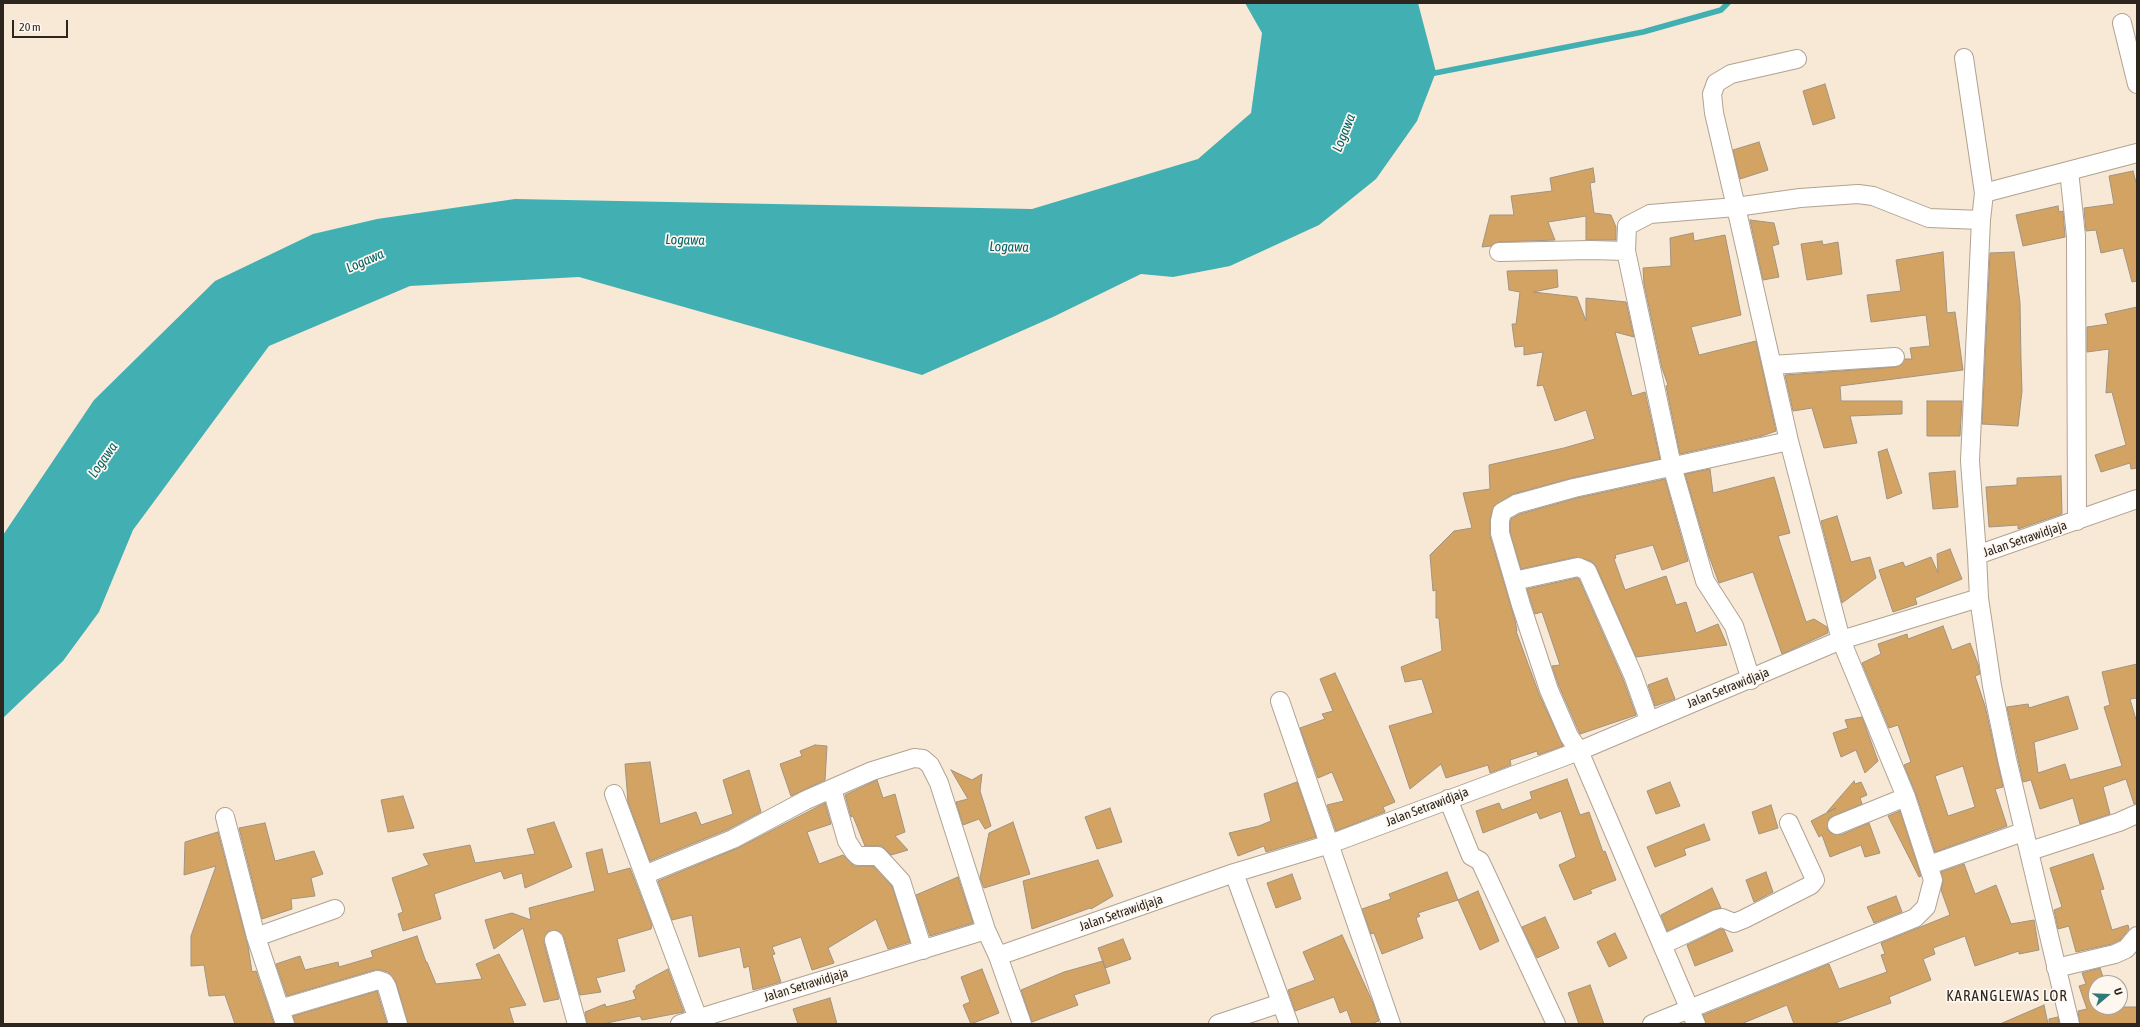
<!DOCTYPE html>
<style>
body{margin:0}
#map{position:relative;width:2140px;height:1027px;overflow:hidden;background:#f8e9d6;font-family:"Asap Condensed",sans-serif}
canvas{display:block}
.frame{position:absolute;inset:0;border:4px solid #2c261f;pointer-events:none}
.north{position:absolute;left:2088px;top:975px;width:40px;height:40px;box-sizing:border-box;background:#fef7f0;border:1px solid #aaa39c;border-radius:50%;rotate:71deg;font-size:11px;font-weight:700;line-height:16px;text-align:center;color:#2c261f}
.north::after{content:'';display:block;margin:auto;width:14px;height:18px;background:#2f797b;clip-path:polygon(50% 0,100% 100%,50% 72%,0 100%)}
.scale{position:absolute;left:12px;top:20px;width:56px;height:18px;box-sizing:border-box;border:2px solid #2c261f;border-top:0;padding-left:5px;font-size:12px;line-height:14px;white-space:nowrap;color:#2c261f;-webkit-text-stroke:3px #fef7f0;paint-order:stroke}
</style>
<div id="map">
<canvas width="2140" height="1027"></canvas>
<div class="frame"></div>
<div class="north">U</div>
<div class="scale">20 m</div>
</div>
<script>
const context = document.querySelector('canvas').getContext('2d');
context.lineJoin = 'round';
function fillPath(path, color) { context.fillStyle = color; context.fill(path, 'evenodd'); }
const shape = rows => new Path2D(rows.map(r => 'M' + r).join(''));
function strokePath(path, color, width, dash) { context.strokeStyle = color; context.lineWidth = width; context.lineCap = dash ? 'butt' : 'round'; context.setLineDash(dash || []); context.stroke(path); }
function drawText(font, color, halo, rows, align = 'center') {
  context.font = font + ' "Asap Condensed",sans-serif'; context.lineWidth = 3.5; context.setLineDash([]); context.textBaseline = 'middle'; context.strokeStyle = halo; context.fillStyle = color; for (const [text, x, y, turn = 0] of rows) {
    context.save(); context.translate(x, y); context.rotate((+turn || 0) * Math.PI / 180); context.textAlign = isNaN(turn) ? turn : align; if (halo) context.strokeText(text, 0, 0); context.fillText(text, 0, 0); context.restore();
  }
}
fillPath(shape([
 [1245,3,1418,3,1436,72,1417,121,1376,179,1319,225,1230,266,1173,277,1141,274,1053,317,922,375,579,277,410,286,269,346,133,530,99,612,63,661,3,718,3,535,94,400,215,281,313,234,377,219,515,199,1032,209,1198,159,1251,113,1262,33]
]), '#42b0b3');
strokePath(shape([
 [1430,74,1643,32,1721,10,1728,3]
]), '#42b0b3', 5.5);
const building = shape([
 [1825,84,1835,118,1813,125,1803,91,1825,84],
 [1759,142,1768,170,1740,179,1733,150,1759,142],
 [1593,168,1595,182,1590,183,1594,213,1611,215,1616,227,1616,240,1586,240,1586,216,1548,222,1555,240,1499,242,1491,246,1482,247,1490,215,1514,215,1511,196,1552,191,1550,178,1593,168],
 [2133,171,2137,186,2137,281,2132,282,2123,248,2101,253,2096,230,2086,231,2084,208,2114,204,2109,176,2133,171],
 [2058,206,2059,212,2063,211,2065,237,2023,246,2016,215,2058,206],
 [1750,220,1774,223,1779,244,1772,246,1779,277,1763,280,1750,220],
 [1693,233,1694,241,1725,235,1741,315,1691,327,1699,355,1756,341,1776,431,1762,436,1680,454,1666,386,1668,385,1662,368,1644,284,1643,268,1671,266,1670,238,1693,233],
 [1822,241,1823,245,1838,242,1842,274,1807,280,1801,244,1822,241],
 [1943,252,1947,313,1955,312,1963,370,1840,386,1841,401,1902,401,1902,414,1850,416,1857,443,1824,448,1812,408,1793,411,1785,375,1896,367,1901,365,1905,359,1912,359,1910,348,1930,346,1926,315,1871,322,1867,295,1901,291,1896,260,1943,252],
 [2014,252,2020,303,2021,360,2022,391,2018,426,1982,424,1990,253,2014,252],
 [1557,270,1558,287,1533,292,1577,297,1586,321,1586,298,1626,302,1634,337,1615,332,1632,396,1645,392,1660,459,1572,478,1513,494,1494,506,1490,519,1490,536,1515,620,1517,631,1516,631,1539,694,1563,746,1538,755,1537,751,1510,760,1511,765,1490,773,1488,765,1446,778,1441,764,1410,789,1389,726,1433,713,1422,679,1405,682,1401,667,1442,651,1439,618,1436,618,1436,590,1433,591,1430,555,1454,531,1472,528,1463,493,1490,489,1489,465,1564,448,1595,439,1586,410,1555,421,1543,385,1537,386,1543,352,1524,355,1524,346,1515,347,1512,324,1516,324,1520,292,1509,290,1507,271,1557,270],
 [2137,307,2137,468,2131,469,2130,463,2101,472,2095,455,2126,445,2112,392,2106,393,2109,349,2087,352,2087,327,2108,324,2105,314,2137,307],
 [1927,401,1962,401,1960,436,1927,436,1927,401],
 [1887,449,1902,493,1887,499,1878,452,1887,449],
 [1710,469,1713,493,1774,477,1790,533,1778,536,1806,622,1814,619,1827,627,1828,633,1782,654,1753,572,1719,583,1709,556,1685,474,1710,469],
 [1955,471,1958,507,1933,509,1929,473,1955,471],
 [2061,476,2062,514,2018,529,2018,525,1989,527,1986,487,2017,485,2017,478,2061,476],
 [1665,479,1688,561,1662,570,1653,545,1615,555,1616,558,1614,559,1625,590,1666,576,1676,605,1686,602,1696,633,1718,624,1727,645,1636,657,1596,566,1591,561,1576,557,1521,569,1510,532,1510,522,1511,519,1520,514,1577,498,1665,479],
 [1837,516,1851,562,1870,557,1876,578,1842,603,1821,521,1837,516],
 [1950,549,1962,579,1915,598,1917,604,1893,612,1879,570,1903,562,1905,567,1931,557,1938,573,1937,554,1950,549],
 [1577,578,1579,579,1623,679,1636,715,1580,734,1559,686,1552,666,1560,665,1542,612,1535,614,1527,589,1577,578],
 [1943,626,1952,650,1970,643,1978,664,1980,674,1975,676,1985,706,2003,787,1995,789,2007,826,1935,852,1916,794,1904,765,1911,762,1898,725,1889,728,1862,663,1881,654,1878,644,1907,634,1908,639,1943,626],
 [1963,766,1975,807,1948,816,1935,776,1963,766],
 [2137,664,2137,698,2130,699,2137,723,2137,803,2134,804,2126,779,2103,787,2110,814,2080,824,2073,798,2040,809,2031,780,2023,782,2007,707,2028,704,2029,708,2068,696,2078,729,2034,742,2038,773,2065,764,2070,780,2122,766,2104,707,2110,705,2102,672,2137,664],
 [1335,673,1395,802,1383,807,1385,812,1336,831,1327,805,1344,801,1332,772,1318,778,1300,728,1325,719,1322,714,1333,711,1320,679,1335,673],
 [1667,678,1675,699,1655,706,1648,685,1667,678],
 [1862,717,1878,761,1865,773,1856,750,1841,757,1833,733,1848,728,1845,720,1862,717],
 [815,745,827,746,825,780,791,796,780,764,802,756,800,751,815,745],
 [650,762,660,824,696,812,701,825,733,814,723,780,749,770,761,812,729,829,650,861,628,802,625,764,650,762],
 [951,770,972,780,982,774,980,791,991,826,985,829,979,819,963,825,956,802,968,799,951,770],
 [1567,779,1580,815,1589,812,1603,852,1605,851,1616,880,1590,890,1592,893,1574,900,1559,865,1576,857,1561,811,1540,819,1537,812,1483,833,1476,811,1499,803,1502,810,1532,799,1530,792,1567,779],
 [877,780,883,798,895,794,905,832,895,836,908,850,891,855,882,846,865,846,853,816,851,817,845,795,877,780],
 [1854,781,1855,784,1861,782,1867,795,1860,798,1862,804,1829,818,1827,829,1831,833,1841,835,1869,823,1880,853,1865,857,1861,845,1830,857,1822,835,1819,837,1811,821,1836,808,1827,812,1854,781],
 [1297,782,1316,837,1266,852,1264,846,1238,856,1229,833,1259,826,1271,821,1264,794,1297,782],
 [1670,782,1680,806,1656,814,1647,791,1670,782],
 [403,796,414,828,388,832,381,800,403,796],
 [825,803,831,824,807,832,819,864,843,855,854,866,873,866,892,886,910,942,888,949,876,919,828,948,834,963,812,970,801,937,772,947,775,954,772,955,781,982,753,990,749,966,744,968,740,947,699,957,692,915,672,920,658,881,738,848,825,803],
 [1771,805,1778,828,1759,834,1752,812,1771,805],
 [1110,808,1122,842,1097,849,1085,817,1110,808],
 [1900,811,1921,876,1919,877,1888,816,1900,811],
 [554,822,572,867,525,888,522,873,504,879,501,871,434,894,441,919,403,931,398,914,403,912,392,878,429,865,423,854,470,845,475,863,535,854,527,829,554,822],
 [1013,822,1030,874,984,888,980,878,989,833,1013,822],
 [265,823,275,861,314,851,323,874,311,878,315,896,291,899,292,909,262,919,239,828,265,823],
 [1704,824,1710,840,1684,849,1686,855,1655,867,1647,847,1704,824],
 [218,832,248,946,252,972,256,971,274,1024,235,1024,225,995,209,996,204,965,191,966,191,936,216,866,184,875,185,842,218,832],
 [602,849,608,874,630,868,652,925,651,929,617,939,625,971,596,978,601,992,580,995,564,937,556,930,547,932,544,943,559,999,544,1002,523,928,494,949,485,920,512,913,531,920,529,908,595,891,586,853,602,849],
 [2093,854,2104,889,2100,890,2112,930,2128,925,2129,929,2120,940,2112,944,2076,952,2069,926,2058,929,2054,910,2062,907,2050,868,2093,854],
 [1098,860,1113,896,1091,909,1090,908,1032,929,1023,881,1098,860],
 [1964,864,1975,894,1996,885,2011,924,2034,920,2039,950,2019,954,2019,951,1975,966,1965,936,1933,948,1935,954,1923,959,1931,980,1889,997,1891,1003,1832,1024,1794,1024,1787,1005,1741,1024,1706,1024,1703,1015,1829,964,1839,989,1887,972,1881,955,1885,954,1881,943,1950,915,1941,890,1943,882,1941,872,1964,864],
 [1447,872,1458,900,1418,913,1420,916,1416,918,1423,938,1382,954,1374,933,1371,934,1362,909,1391,899,1389,894,1447,872],
 [1766,872,1773,892,1754,902,1746,880,1766,872],
 [1292,874,1301,899,1276,908,1267,883,1292,874],
 [958,877,973,923,930,936,916,895,958,877],
 [1712,888,1721,908,1713,910,1667,931,1661,915,1712,888],
 [1478,891,1499,941,1480,950,1458,900,1478,891],
 [1896,896,1902,912,1874,923,1867,907,1896,896],
 [1545,917,1559,948,1537,958,1522,927,1545,917],
 [1720,929,1724,930,1733,951,1695,966,1687,945,1720,929],
 [1615,933,1627,958,1609,967,1597,942,1615,933],
 [1342,935,1373,1003,1379,1021,1370,1024,1352,1024,1347,1010,1340,1013,1334,997,1295,1011,1288,990,1315,980,1303,952,1342,935],
 [417,936,426,962,427,962,436,984,482,979,476,964,499,954,526,1005,509,1008,514,1024,408,1024,396,982,388,972,381,970,375,970,287,996,276,964,300,956,305,970,338,962,339,967,373,957,371,951,417,936],
 [1123,939,1131,959,1105,968,1098,948,1123,939],
 [1103,961,1110,983,1074,995,1078,1005,1032,1022,1021,990,1064,972,1103,961],
 [2100,968,2105,983,2096,983,2096,1007,2137,1007,2137,1024,2080,1024,2078,1011,2087,1009,2079,986,2086,984,2082,973,2100,968],
 [668,969,684,1012,642,1020,640,1016,602,1024,587,1024,585,1012,605,1004,606,1007,636,999,633,991,636,989,636,986,668,969],
 [982,969,999,1013,971,1024,963,1005,970,1002,961,977,982,969],
 [1590,985,1604,1024,1579,1024,1568,993,1590,985],
 [377,991,387,1024,295,1024,293,1016,377,991],
 [830,998,837,1024,798,1024,793,1009,830,998],
 [2044,1005,2048,1024,2000,1024,2044,1005],
 [2058,1017,2059,1024,2049,1024,2049,1019,2058,1017]
]);
fillPath(building, '#d3a364');
strokePath(building, '#a19381', 1);
const minor = shape([
 [2122,23,2137,84],
 [1964,58,1984,193],
 [2069,171,2076,236,2077,521],
 [1626,251,1672,466,1705,581,1734,626,1751,680],
 [1499,252,1591,250,1626,251,1627,226,1650,214,1736,207,1714,113,1712,94,1716,83,1731,74,1797,59],
 [1772,365,1895,357],
 [1977,555,1970,461,1981,220,1984,193,2137,153],
 [1514,581,1578,567,1587,571,1633,675,1649,720],
 [1979,598,1992,686,2007,759,2070,1024],
 [1280,701,1391,1024],
 [832,789,847,841,854,852,858,856,878,856,901,881,923,950],
 [614,794,700,1024],
 [1448,799,1471,856,1480,861,1556,1024],
 [225,817,256,937],
 [1837,825,1906,797],
 [2030,851,2119,822,2137,814],
 [1929,865,2023,832],
 [1234,873,1289,1024],
 [644,875,733,839,806,800,872,771,914,758,923,759,930,765,939,783,986,930],
 [554,940,577,1024],
 [1662,945,1717,919,1722,918,1734,923,1744,919,1811,885,1815,880,1813,875,1789,823],
 [998,956,1022,1024],
 [2056,968,2115,954,2126,949,2137,936],
 [280,1009,378,980,384,982,387,987,398,1024],
 [285,1024,256,937,335,909],
 [680,1024,986,930,998,956,1234,873,1330,844,1579,751,1841,640,1979,598,1977,555,2137,499],
 [1218,1024,1281,1003],
 [1652,1024,1915,918,1926,907,1933,880,1906,797,1841,640,1789,441,1736,207,1800,198,1858,194,1873,196,1929,218,1981,220],
 [1696,1024,1579,751,1569,736,1549,690,1521,605,1500,533,1500,521,1502,512,1516,504,1574,488,1789,441]
]);
strokePath(minor, '#b1a291', 20);
strokePath(minor, '#fff', 18);
drawText('13px', '#2c261f', '#fef7f0', [
 ["Jalan Setrawidjaja",2025,539,-19],
 ["Jalan Setrawidjaja",1728,688,-22],
 ["Jalan Setrawidjaja",1427,807,-21],
 ["Jalan Setrawidjaja",1121,913,-19],
 ["Jalan Setrawidjaja",806,985,-17]
]);
drawText('italic 14px', '#046467', '#fef7f0', [
 ["Logawa",1344,133,-68],
 ["Logawa",685,240,1],
 ["Logawa",1009,247,1],
 ["Logawa",365,261,-24],
 ["Logawa",103,460,-55]
]);
context.letterSpacing = '1px';
drawText('15px', '#2c261f', '#fef7f0', [
 ["KARANGLEWAS LOR",2007,996]
]);
context.letterSpacing = '0px';
</script>
